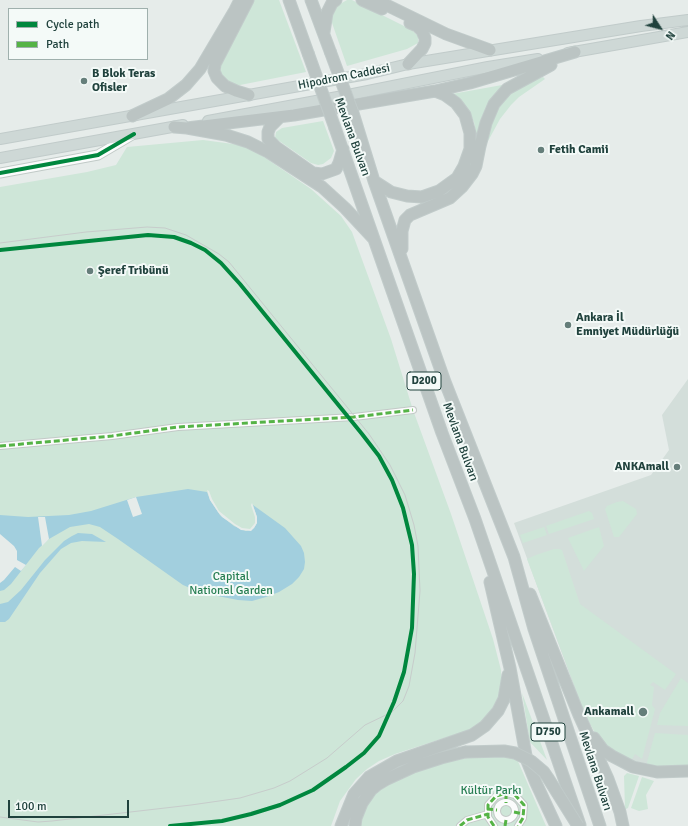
<!DOCTYPE html>
<meta charset="utf-8">
<style>
body{margin:0}
#map{position:relative;width:688px;height:826px;overflow:hidden;background:#e6ecea;font-family:Signika,sans-serif}
canvas{display:block}
.legend{position:absolute;left:8px;top:8px;width:140px;height:52px;box-sizing:border-box;background:#f4faf8;border:1px solid #9fb0ad;margin:0;padding:5px 7px;list-style:none;font-size:12px;color:#20423d}
.legend li{display:flex;align-items:center;gap:8px;height:20px}
.legend b{width:20px;border:1px solid #9fb0ad}
.north{position:absolute;left:640px;top:8px;width:40px;height:40px;-webkit-text-stroke:3px #f4faf8;paint-order:stroke;rotate:126deg;font-size:11px;font-weight:700;line-height:16px;text-align:center;color:#20423d}
.north::after{content:'';display:block;margin:auto;width:14px;height:18px;background:#20423d;clip-path:polygon(50% 0,100% 100%,50% 72%,0 100%)}
.scale{position:absolute;left:8px;top:800px;width:121px;height:18px;box-sizing:border-box;border:2px solid #20423d;border-top:0;padding-left:5px;font-size:12px;line-height:14px;white-space:nowrap;color:#20423d;-webkit-text-stroke:3px #f4faf8;paint-order:stroke}
</style>
<div id="map">
<canvas width="688" height="826"></canvas>
<ul class="legend">
<li><b style="height:5px;background:#00873e"></b>Cycle path</li>
<li><b style="height:5px;background:#55b346"></b>Path</li>
</ul>
<div class="north">N</div>
<div class="scale">100 m</div>
</div>
<script>
const context = document.querySelector('canvas').getContext('2d');
context.lineJoin = 'round';
function fillPath(path, color) { context.fillStyle = color; context.fill(path, 'evenodd'); }
const shape = rows => new Path2D(rows.map(r => 'M' + r).join(''));
function strokePath(path, color, width, dash) { context.strokeStyle = color; context.lineWidth = width; context.lineCap = dash ? 'butt' : 'round'; context.setLineDash(dash || []); context.stroke(path); }
function drawText(font, color, halo, rows, align = 'center') {
  context.font = font + ' Signika,sans-serif'; context.lineWidth = 4; context.setLineDash([]); context.textBaseline = 'middle'; context.strokeStyle = halo; context.fillStyle = color; for (const [text, x, y, turn = 0] of rows) {
    context.save(); context.translate(x, y); context.rotate((+turn || 0) * Math.PI / 180); context.textAlign = isNaN(turn) ? turn : align; if (halo) context.strokeText(text, 0, 0); context.fillText(text, 0, 0); context.restore();
  }
}
fillPath(shape([
 [688,379,688,768,650,767,631,761,590,724,578,697,514,523,651,475,669,450,662,415]
]), '#d3deda');
fillPath(shape([
 [252,0,279,0,306,72,240,85,232,85,220,76,219,62],
 [347,0,352,0,412,30,418,36,418,43,407,49,347,66,331,20,335,8,340,4],
 [543,77,545,79,519,97,511,105,500,119,487,143,486,143,488,129,498,107,504,100,516,89,532,81],
 [502,85,492,99,481,119,477,138,474,122,468,110,452,94],
 [323,121,334,151,331,158,323,164,318,165,311,163,275,138,276,132,282,128],
 [203,140,248,146,311,189,341,216,352,232,391,339,413,410,451,514,493,639,501,670,502,685,498,700,490,713,481,723,469,730,395,754,379,761,367,769,356,779,340,801,331,826,0,826,0,187,87,172,116,165,127,147],
 [623,501,636,509,637,514,619,537,614,537,605,509,607,506,617,502],
 [589,511,592,513,594,519,549,534,546,526],
 [544,527,547,535,523,543,520,535],
 [599,527,604,546,584,571,568,538],
 [554,549,559,549,562,550,580,604,676,674,665,690,653,682,650,685,654,687,652,705,655,709,642,759,635,754,631,761,608,748,596,735,585,714,527,559,536,555],
 [681,678,688,683,688,726,657,725,660,713],
 [522,693,547,760,530,742],
 [655,733,688,735,688,768,646,766],
 [492,756,507,757,517,759,546,826,359,826,360,819,369,800,380,789,402,776,438,764,467,758],
 [627,773,639,776,628,808,626,809,625,809,624,776],
 [642,777,654,781,646,795,648,809,639,811,631,808]
]), '#cee6d8');
fillPath(shape([
 [188,489,207,492,210,500,220,515,234,526,246,531,254,528,257,523,257,517,253,505,285,528,301,546,304,553,305,562,304,569,299,577,292,584,279,592,266,597,252,601,238,600,202,593,183,585,118,539,100,527,89,524,70,527,49,539,39,548,11,584,4,590,0,591,0,515,28,517,69,515,91,511,136,497],
 [78,533,92,534,106,542,82,541,71,543,61,549,40,573,9,619,5,622,0,622,0,604,8,602,21,590,45,560,64,541,72,536]
]), '#a2cfde');
fillPath(shape([
 [207,490,209,491,212,499,219,511,235,524,242,528,250,529,255,523,255,517,251,505,252,503,257,517,257,523,254,528,251,531,241,530,222,517,218,512,210,500],
 [136,497,142,514,133,517,127,500],
 [38,517,45,517,49,539,42,546],
 [0,534,14,546,17,551,17,560,26,565,21,571,15,567,4,580,0,583]
]), '#e6ecea');
const street = shape([
 [0,446,112,436,178,427,354,417,413,410],
 '497 811a9 9 0 1 1 18 0a9 9 0 1 1-18 0Z',
 [460,826,467,820,488,814],
 [494,826,488,817,488,805,496,796,507,793,515,795,524,805,523,818,518,826]
]);
const secondary = shape([
 [0,173,98,155,132,135]
]);
const primary = shape([
 [568,53,688,32],
 [208,121,343,96,488,67,538,59],
 [0,139,367,74,408,64,641,26,688,20],
 [0,158,183,125]
]);
const highway = shape([
 [248,0,215,64,214,71,217,78,225,86,236,91,249,95],
 [289,0,308,53],
 [311,0,330,51],
 [362,0,382,9],
 [376,0,446,34,490,50],
 [324,32,327,13,332,3,336,0],
 [408,64,422,49,425,43,425,38,422,31,417,26,410,23],
 [353,113,374,181,445,382,514,557,534,629,600,826],
 [132,116,168,99,186,85,200,69,235,10,240,0],
 [280,117,270,127,268,132,268,139,276,147,313,173,322,174,336,169,339,163,343,149],
 [174,127,187,128,226,135,248,142,268,152,322,187,345,208,373,238],
 [187,128,294,115,435,91,470,83,575,52],
 [335,128,442,433,475,519,580,825],
 [374,181,391,192,407,196,422,197,439,191,457,178,464,166,470,149,470,133,465,115,456,103,445,95,435,91],
 [402,249,402,231,405,220,410,215,450,198,462,187,472,174,476,166,480,146,486,123,494,104,507,89,551,65],
 [490,582,510,668,527,761,536,783,556,826],
 [530,594,579,715,608,779,620,812,623,826],
 [594,738,603,750,612,756,633,767,657,772,688,771],
 [341,826,354,794,369,777,397,761,472,735,485,726,498,711,504,699,508,675],
 [355,826,356,818,362,803,371,790,377,785,387,779,413,767,441,758,465,752]
]);
strokePath(street, '#c3c9c7', 8);
strokePath(secondary, '#c1cac7', 11);
strokePath(primary, '#c1cbca', 12);
strokePath(highway, '#c1cbca', 13);
strokePath(street, '#fbfcfc', 6);
strokePath(secondary, '#fbfcfc', 9);
strokePath(primary, '#ced8d6', 10);
strokePath(highway, '#bbc4c3', 11);
strokePath(shape([
 [0,243,86,232,147,227,165,228,186,235,219,254,229,262,369,434,390,465,405,495,414,525,418,546,420,591,415,653,409,686,403,701,392,712,365,725,327,758,290,781,274,788,240,798,191,805,52,821,38,822,0,817]
]), '#c7cccb', 1);
const highwayBridge = shape([
 [330,51,353,113],
 [308,53,335,128],
 [465,752,504,751,515,753,531,761,544,772,548,778,578,826]
]);
strokePath(highwayBridge, '#c1cbca', 13, []);
strokePath(highwayBridge, '#bbc4c3', 11);
strokePath(shape([
 [0,446,112,436,178,427,354,417,413,410],
 [506,793,506,803],
 [487,809,497,810],
 [514,812,524,814],
 [460,826,467,820,488,814],
 [494,826,488,817,488,805,496,796,507,793,515,795,524,805,523,818,518,826],
 [505,826,506,820]
]), '#55b346', 3, [6, 3]);
strokePath(shape([
 [0,173,98,155,134,134],
 [0,250,148,235,174,237,191,243,205,250,221,263,240,284,362,434,379,456,392,480,403,508,412,545,414,574,412,628,404,672,394,702,379,736,364,753,346,767,313,790,280,805,251,814,222,821,170,826]
]), '#00873e', 4);
for (const [x, y, r, color] of [
 [84,81,4,"#657e7a"],
 [541,150,4,"#657e7a"],
 [90,271,4,"#657e7a"],
 [568,325,4,"#657e7a"],
 [677,467,4,"#657e7a"],
 [643,712,5,"#657e7a"]
]) { const dot = new Path2D(); dot.arc(x, y, r, 0, 2 * Math.PI); context.fillStyle = color; context.fill(dot); strokePath(dot, '#f4faf8', 1.5); }
for (const [x, y, w] of [
 [424,381,34],
 [548,732,34]
]) { const box = new Path2D(); box.roundRect(x - w / 2, y - 9, w, 18, 3); context.fillStyle = '#f4faf8'; context.fill(box); strokePath(box, '#20423d', 1); }
drawText('bold 11px', '#20423d', null, [
 ["D200",424,381],
 ["D750",548,732]
]);
drawText('bold 12px', '#20423d', '#f4faf8', [
 ["B Blok Teras",92,74],
 ["Ofisler",92,88],
 ["Fetih Camii",549,150],
 ["Şeref Tribünü",98,271],
 ["Ankara İl",576,318],
 ["Emniyet Müdürlüğü",576,332],
 ["ANKAmall",669,467,"right"],
 ["Ankamall",634,712,"right"]
], 'left');
drawText('12px', '#20423d', '#f4faf8', [
 ["Hipodrom Caddesi",344,77,-11],
 ["Mevlana Bulvarı",352,137,70],
 ["Mevlana Bulvarı",460,442,70],
 ["Mevlana Bulvarı",595,771,72]
]);
drawText('12px', '#267e52', '#f4faf8', [
 ["Capital",231,577],
 ["National Garden",231,591],
 ["Kültür Parkı",491,791]
]);
</script>
